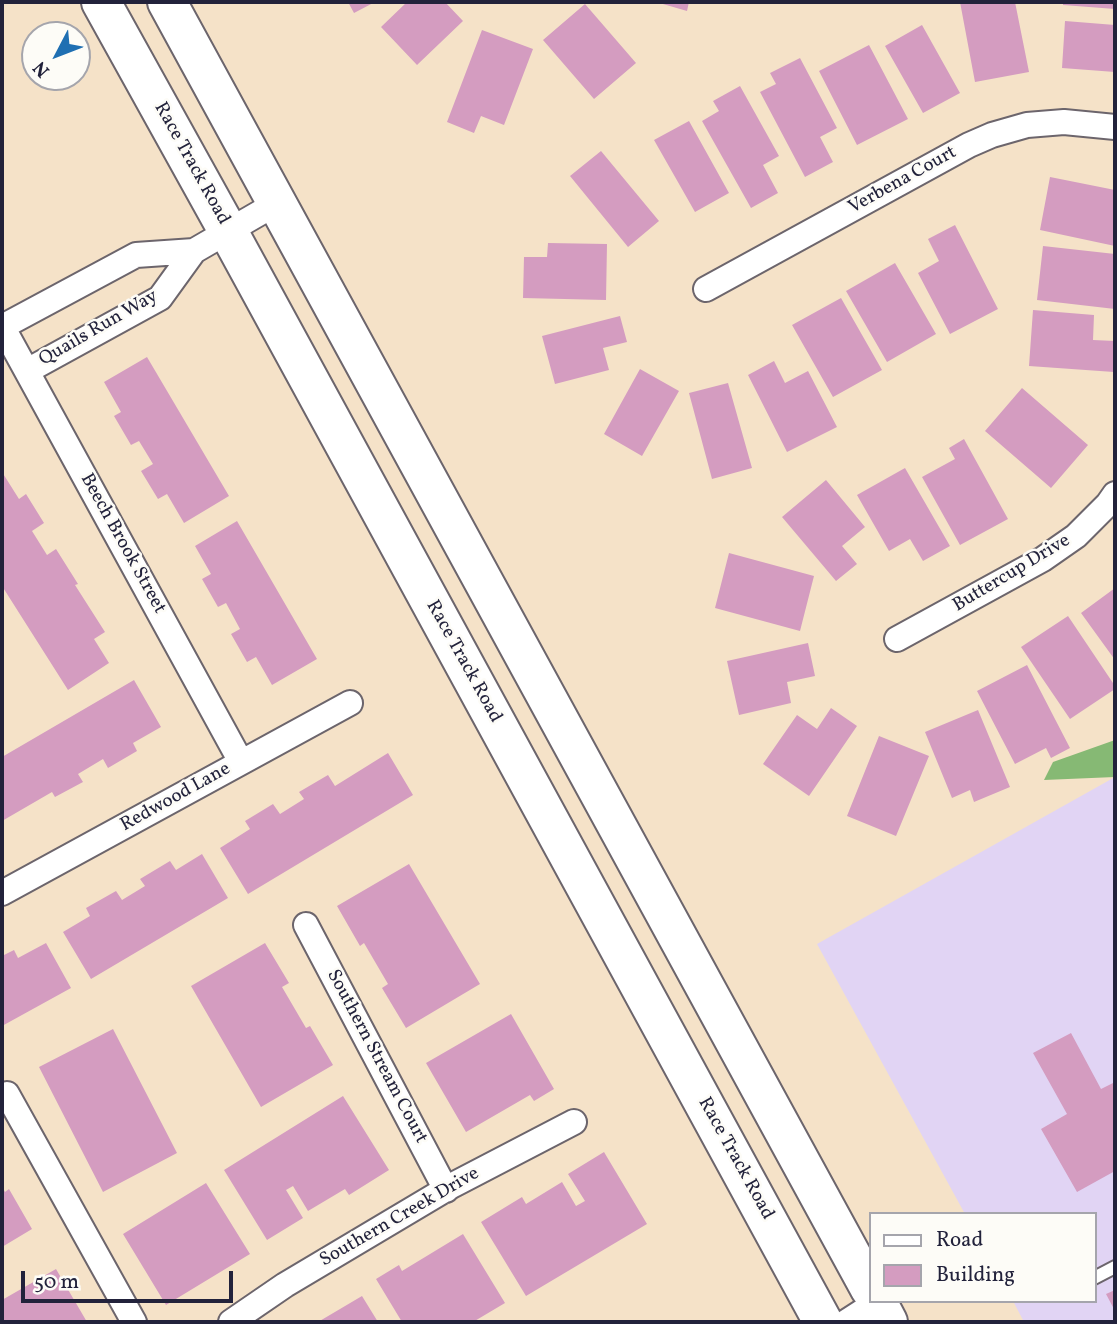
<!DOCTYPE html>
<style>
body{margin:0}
#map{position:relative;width:1117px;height:1324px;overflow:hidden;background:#f5e2c8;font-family:Vollkorn,serif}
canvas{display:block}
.frame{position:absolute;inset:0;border:4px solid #22223b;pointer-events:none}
.legend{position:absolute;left:869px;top:1212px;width:228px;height:91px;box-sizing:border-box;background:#fdfcf7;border:2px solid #a5a5ac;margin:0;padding:9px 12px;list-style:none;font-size:21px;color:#22223b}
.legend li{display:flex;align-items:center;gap:14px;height:35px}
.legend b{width:35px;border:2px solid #a5a5ac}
.north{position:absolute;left:21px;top:21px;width:70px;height:70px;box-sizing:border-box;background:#fdfcf7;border:2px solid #a5a5ac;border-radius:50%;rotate:228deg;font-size:19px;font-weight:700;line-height:28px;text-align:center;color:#22223b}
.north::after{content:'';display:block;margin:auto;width:24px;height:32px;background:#1f6fb2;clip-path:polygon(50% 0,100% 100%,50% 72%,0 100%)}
.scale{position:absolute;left:21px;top:1271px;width:212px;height:32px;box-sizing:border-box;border:4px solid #22223b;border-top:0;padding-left:9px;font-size:21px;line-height:24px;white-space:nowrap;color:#22223b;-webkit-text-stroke:5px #fdfcf7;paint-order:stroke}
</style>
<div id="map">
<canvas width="1117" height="1324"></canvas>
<div class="frame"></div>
<ul class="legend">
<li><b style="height:9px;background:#fff"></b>Road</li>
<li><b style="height:19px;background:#d49cc0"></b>Building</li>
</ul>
<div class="north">N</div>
<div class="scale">50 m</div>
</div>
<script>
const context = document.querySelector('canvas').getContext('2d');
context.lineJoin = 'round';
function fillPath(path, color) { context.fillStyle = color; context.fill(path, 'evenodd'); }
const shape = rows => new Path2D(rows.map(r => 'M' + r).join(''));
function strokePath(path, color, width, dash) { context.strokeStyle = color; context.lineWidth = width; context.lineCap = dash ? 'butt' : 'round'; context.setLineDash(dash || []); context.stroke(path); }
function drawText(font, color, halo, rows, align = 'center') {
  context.font = font + ' Vollkorn,serif'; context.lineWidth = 5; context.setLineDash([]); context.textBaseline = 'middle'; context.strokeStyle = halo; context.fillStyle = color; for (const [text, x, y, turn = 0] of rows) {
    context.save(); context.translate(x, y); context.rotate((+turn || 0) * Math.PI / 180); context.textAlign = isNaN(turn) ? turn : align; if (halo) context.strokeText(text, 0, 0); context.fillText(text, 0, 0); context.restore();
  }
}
fillPath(shape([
 [1115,777,1115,1322,1024,1322,1013,1301,1094,1301,1094,1214,965,1214,817,944]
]), '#e1d4f4');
fillPath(shape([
 [1115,740,1115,777,1044,780,1053,762]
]), '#86b974');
fillPath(shape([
 [348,2,375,2,354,13],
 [407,2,432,2,434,4,437,2,445,2,463,21,417,65,381,27],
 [656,2,689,2,687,11],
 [960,2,1015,2,1029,72,975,82],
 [1063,2,1115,2,1115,9,1063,5],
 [585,4,636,63,594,99,543,40],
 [1065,21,1115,25,1115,72,1062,68],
 [922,25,960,93,923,113,885,46],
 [482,30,533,49,504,125,481,116,474,133,447,122],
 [869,45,908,119,857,145,819,71],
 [800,58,837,128,820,137,833,162,805,177,760,92,776,84,770,73],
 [740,86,779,156,763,165,778,193,751,208,702,121,719,111,713,101],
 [689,121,729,193,695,212,654,140],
 [601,151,659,221,628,247,570,176],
 [1050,177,1115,190,1115,246,1040,230],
 [955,225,998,309,950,334,918,273,939,261,928,239],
 [548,243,607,244,606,300,523,298,524,257,547,257],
 [1043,246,1115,254,1115,309,1037,300],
 [895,263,936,334,887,362,846,291],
 [841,298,882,370,833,397,792,325],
 [1033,310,1094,315,1093,340,1115,341,1114,372,1029,366],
 [620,316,627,342,603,348,609,370,555,384,542,336],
 [147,357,229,496,184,523,167,494,158,499,141,471,153,464,139,441,131,445,114,416,121,412,104,382],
 [774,361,785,383,808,371,837,427,787,452,748,375],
 [640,369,679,391,642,456,604,434],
 [728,383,752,468,712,479,689,393],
 [1022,388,1088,445,1051,488,985,431],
 [964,439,1008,519,960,545,922,477,955,459,949,448],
 [905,468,950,546,923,561,910,539,889,551,857,495],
 [2,472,19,499,26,494,44,523,32,531,47,555,56,549,78,584,75,585,105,632,94,639,109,663,68,690,2,586],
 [826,480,865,527,842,546,857,564,836,581,782,517],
 [237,521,317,659,272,685,256,657,247,662,231,634,240,629,226,603,218,607,202,579,211,574,195,546],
 [729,553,814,576,800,631,715,608],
 [1115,588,1115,660,1081,613],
 [1068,616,1115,686,1115,689,1070,719,1021,647],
 [808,643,815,676,787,682,791,703,739,715,727,661],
 [1027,665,1070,748,1051,758,1046,748,1015,764,977,691],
 [134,680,161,727,133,743,137,751,108,768,103,759,78,774,83,782,55,797,52,792,2,821,2,757],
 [831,708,857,726,809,796,763,764,797,715,817,729],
 [978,710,1010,787,974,802,970,790,952,798,925,732],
 [879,736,929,756,896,836,847,816],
 [388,753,413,795,248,894,220,848,250,829,245,821,273,804,280,814,304,799,299,792,328,775,335,786],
 [202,854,228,898,91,979,63,932,90,916,86,908,116,891,122,900,145,886,140,879,170,861,176,870],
 [409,864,480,984,406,1028,382,988,388,984,364,943,360,946,337,906],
 [46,943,71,988,2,1026,2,956,14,950,18,958],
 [265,943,289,983,282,987,306,1028,310,1026,333,1065,261,1107,191,986],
 [511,1014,554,1089,534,1101,530,1095,466,1132,426,1063],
 [113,1029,177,1153,103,1192,39,1067],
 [1071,1033,1101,1089,1115,1082,1115,1171,1077,1192,1041,1129,1067,1114,1033,1053],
 [343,1096,389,1170,349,1195,345,1189,308,1211,293,1186,286,1190,303,1218,267,1240,224,1170],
 [604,1152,647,1224,526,1296,481,1222,522,1197,526,1204,562,1182,576,1206,585,1201,568,1174],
 [206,1183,250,1254,166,1305,123,1234],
 [2,1186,5,1192,9,1189,32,1229,2,1247],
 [463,1234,505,1303,473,1322,402,1322,376,1279,399,1265,402,1271],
 [56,1269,87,1322,2,1322,2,1300],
 [1115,1290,1115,1311,1106,1294],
 [362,1296,378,1322,318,1322]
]), '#d49cc0');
const service = shape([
 [1094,1278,1115,1267]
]);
const minor = shape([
 [706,289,969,145,992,135,1027,125,1064,122,1115,127],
 [2,326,241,762],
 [2,327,136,255,194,251],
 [27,371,160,298,194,251,277,203],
 [897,639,1043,559,1076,536,1108,504,1115,494],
 [2,893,350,703],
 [306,925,446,1190],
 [7,1094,134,1322],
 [231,1322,285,1285,453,1185,574,1122],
 [846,1322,877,1302]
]);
const primary = shape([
 [101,2,228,231,823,1322],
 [167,2,870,1289],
 [877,1301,888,1322]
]);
strokePath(service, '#6c656c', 16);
strokePath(minor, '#6c656c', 28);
strokePath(primary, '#6c656c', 42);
strokePath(service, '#fff', 12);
strokePath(minor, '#fff', 24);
strokePath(primary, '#fff', 38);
drawText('19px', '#22223b', '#fdfcf7', [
 ["Race Track Road",191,164,61],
 ["Verbena Court",903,181,-29],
 ["Quails Run Way",99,329,-30],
 ["Beech Brook Street",122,544,61],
 ["Buttercup Drive",1012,574,-31],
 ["Race Track Road",463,662,61],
 ["Redwood Lane",176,798,-29],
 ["Southern Stream Court",376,1057,62],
 ["Race Track Road",735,1159,61],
 ["Southern Creek Drive",400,1218,-30]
]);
</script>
